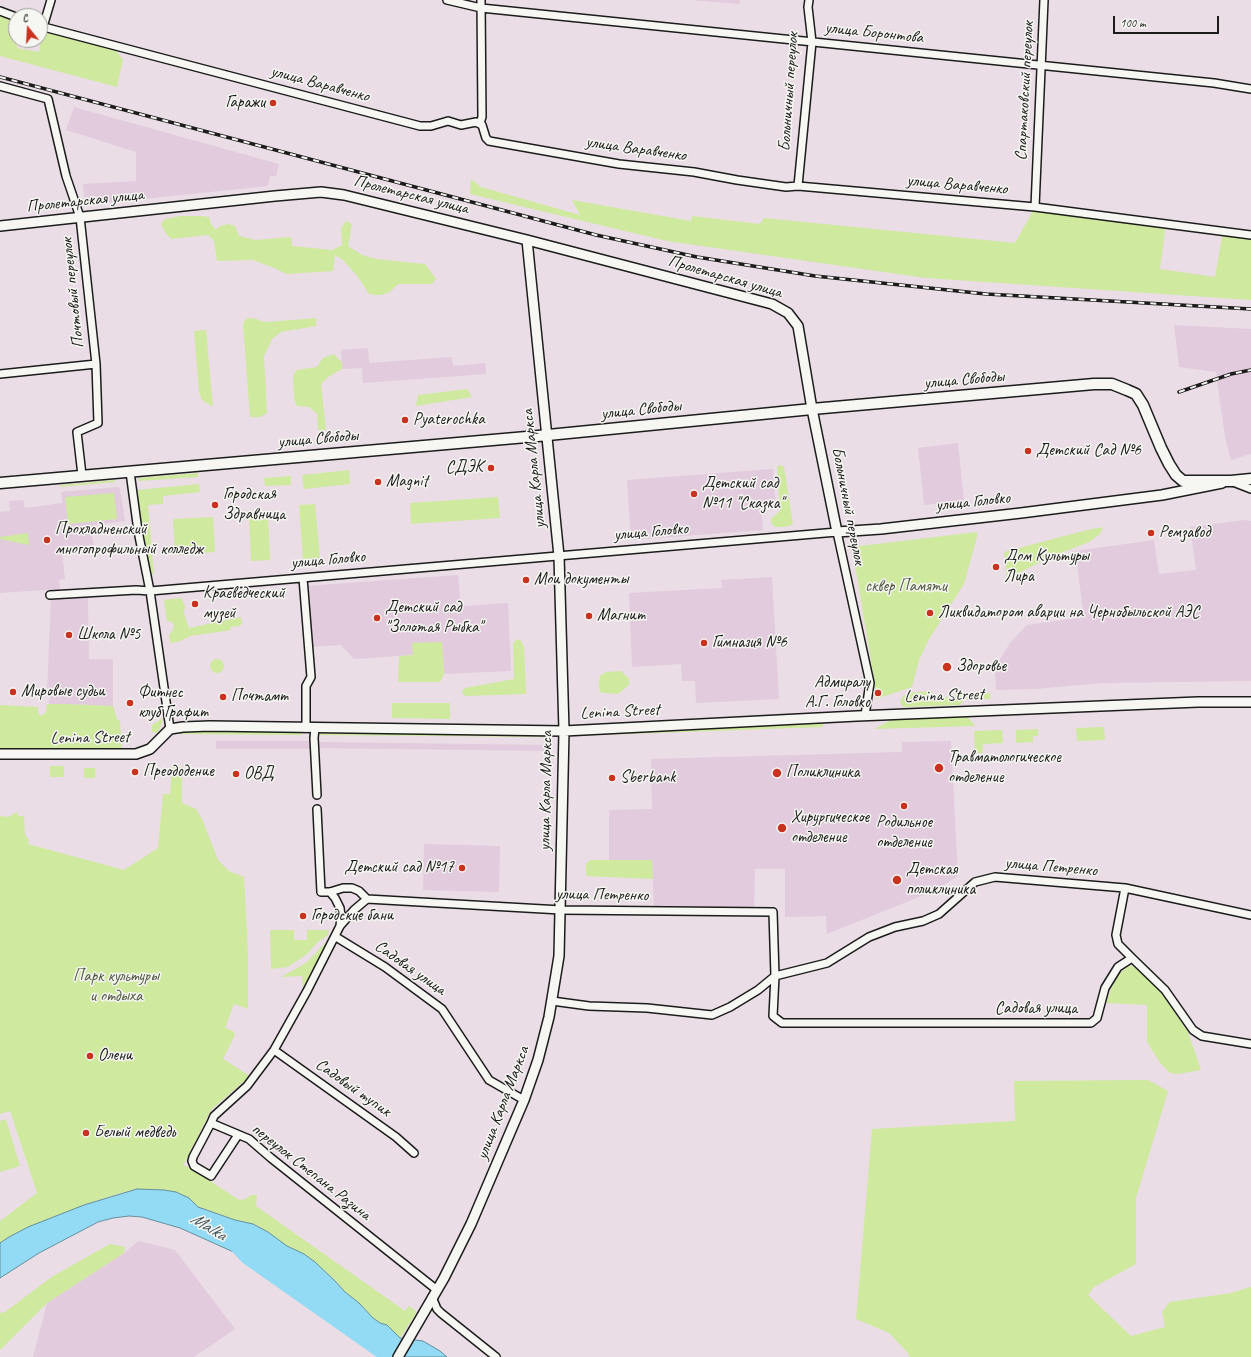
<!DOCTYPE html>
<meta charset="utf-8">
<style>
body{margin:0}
#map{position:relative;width:1251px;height:1357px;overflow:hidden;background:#eadde5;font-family:Caveat,sans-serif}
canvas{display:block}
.north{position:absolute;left:8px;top:8px;width:40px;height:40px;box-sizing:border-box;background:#f6f6f2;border:1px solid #9f9f9c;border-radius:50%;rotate:342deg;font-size:11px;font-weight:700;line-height:16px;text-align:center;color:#1c1c1c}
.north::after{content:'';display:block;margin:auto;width:14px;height:18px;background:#c8321e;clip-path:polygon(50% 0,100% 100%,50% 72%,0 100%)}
.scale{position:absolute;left:1113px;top:16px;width:106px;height:18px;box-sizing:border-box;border:2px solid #1c1c1c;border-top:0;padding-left:5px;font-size:12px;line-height:14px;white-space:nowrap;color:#1c1c1c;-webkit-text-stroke:3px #f6f6f2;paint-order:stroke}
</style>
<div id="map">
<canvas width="1251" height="1357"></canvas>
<div class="north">С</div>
<div class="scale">100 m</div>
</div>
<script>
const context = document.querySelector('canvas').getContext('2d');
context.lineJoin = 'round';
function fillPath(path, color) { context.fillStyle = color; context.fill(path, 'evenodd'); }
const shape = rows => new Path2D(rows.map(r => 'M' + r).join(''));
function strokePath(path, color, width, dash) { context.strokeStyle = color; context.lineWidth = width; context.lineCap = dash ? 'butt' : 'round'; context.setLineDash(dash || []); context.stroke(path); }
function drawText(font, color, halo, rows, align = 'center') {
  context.font = font + ' Caveat,sans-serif'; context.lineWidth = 3; context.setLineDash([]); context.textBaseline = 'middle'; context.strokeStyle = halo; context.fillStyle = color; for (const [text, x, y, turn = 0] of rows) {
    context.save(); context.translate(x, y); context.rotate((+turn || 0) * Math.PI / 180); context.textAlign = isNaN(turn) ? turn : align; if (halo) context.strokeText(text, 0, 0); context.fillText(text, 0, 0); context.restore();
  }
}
fillPath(shape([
 [691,0,740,0,739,4],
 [74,107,279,164,276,176,270,176,268,186,85,205,83,184,136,181,136,152,66,130],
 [1174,325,1251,329,1251,454,1231,460,1225,437,1216,372,1179,367],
 [368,348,369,363,452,357,453,366,485,363,486,374,363,383,362,368,342,369,341,350],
 [958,443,964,501,924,505,918,448],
 [773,469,776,506,761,507,763,530,631,540,627,480],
 [118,487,120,489,125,521,94,525,95,534,92,535,94,545,87,546,87,550,62,552,65,579,59,580,60,589,0,593,0,512,10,511,9,501,23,500,25,508,62,503,61,492],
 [1245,520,1251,521,1251,681,1103,683,1035,689,996,690,995,667,1010,643,1027,625,1084,617,1075,551,1154,540,1159,574,1196,570,1190,527],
 [458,575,460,600,456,605,452,614,464,606,508,603,511,671,444,674,442,642,413,655,354,659,341,645,310,647,306,586],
 [772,577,779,699,696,703,695,681,682,681,681,664,632,667,629,593,722,588,721,580],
 [88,597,89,659,113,659,113,706,64,704,49,705,50,692,47,691,51,599],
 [216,741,312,741,312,749,216,749],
 [951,741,958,876,934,891,827,934,826,916,785,917,785,869,755,869,754,912,654,906,652,860,609,860,609,810,652,809,651,759,902,752,902,742],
 [318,742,547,745,547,751,318,748],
 [424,844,500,846,499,892,423,890],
 [139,1241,175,1250,235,1329,194,1357,33,1357,47,1303,124,1253]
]), '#e1cbdc');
fillPath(shape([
 [0,12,16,17,17,48,39,52,43,27,112,45,123,60,117,87,0,56],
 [471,179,481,187,580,215,572,200,691,221,692,216,760,224,764,218,1015,243,1035,207,1166,224,1160,269,1215,277,1223,231,1251,235,1251,300,926,278,667,241,470,194],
 [181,216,201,216,209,217,211,224,216,230,220,226,228,224,235,226,239,236,255,240,291,237,292,246,332,250,342,245,341,229,346,221,352,224,348,246,362,255,376,259,425,264,436,279,432,284,398,284,390,292,381,295,374,295,369,294,358,277,343,260,335,255,333,271,287,274,274,268,253,260,217,261,214,241,208,235,171,239,165,232,161,224,165,219],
 [248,318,257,319,261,321,268,322,316,318,316,326,281,332,272,339,264,356,267,413,260,417,250,417,243,325,244,321],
 [206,330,213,407,202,400,199,392,194,331],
 [334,354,342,363,342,369,328,377,321,384,326,430,318,430,317,414,309,407,297,406,294,399,293,376,297,370,317,367,323,358],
 [467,389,472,397,416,406,418,395],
 [780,465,784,467,793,524,789,526,781,527,775,527,771,523,771,519,780,511,777,469,777,467],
 [349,470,350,484,304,489,302,475],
 [198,473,198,477,139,481,138,478],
 [291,476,291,485,265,486,264,478],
 [115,480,115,482,59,487,61,485],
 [199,484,200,492,163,496,163,504,148,505,154,575,151,573,142,539,137,492,138,490],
 [114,493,117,519,68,524,65,497],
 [498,497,500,518,411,524,410,503],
 [315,504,320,558,303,559,299,505],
 [268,516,270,560,251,561,249,517],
 [213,517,215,552,175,555,173,519],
 [1103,527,1100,534,1089,542,1048,558,1007,579,1004,552,1087,530],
 [977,532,977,537,964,584,929,639,919,660,912,687,876,699,874,678,852,547],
 [28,533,29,545,0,539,0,537],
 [181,598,185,606,184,613,186,620,189,628,241,617,242,624,239,626,230,627,231,630,191,636,180,641,170,643,169,635,173,630,174,626,172,622,167,621,164,600],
 [517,639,521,641,524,647,526,694,466,696,464,695,462,691,465,688,514,679,513,644],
 [442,642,444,674,440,682,398,682,399,656,413,655,412,643],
 '210 666a7 7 0 1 1 14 0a7 7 0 1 1-14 0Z',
 [621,671,629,679,629,685,618,694,604,693,600,692,599,683,600,676,606,672],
 [932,691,932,697,955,697,955,694,990,693,990,699,965,699,960,705,903,707,900,701,903,696,909,693],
 [392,703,450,703,450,719,392,718],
 [47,704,64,704,113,706,117,719,120,721,122,749,0,749,0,705,38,707,38,713,41,716,46,712],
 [967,716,975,726,874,729,889,721,900,719],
 [163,718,161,726,157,733,152,732,152,725],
 [823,718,823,727,574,736,574,731],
 [1104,727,1105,740,1077,741,1076,728],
 [318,728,546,731,546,737,317,735],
 [1038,729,1038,736,1033,736,1033,742,1016,743,1016,730],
 [183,730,302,730,302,735,167,734],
 [1002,730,1003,743,983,744,982,753,975,753,974,731],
 [50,766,64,766,64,777,50,777],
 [172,766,182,767,182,803,196,809,202,819,218,860,229,871,244,877,248,954,248,1009,234,1004,225,1028,233,1031,235,1035,223,1059,250,1076,211,1110,183,1166,186,1166,198,1173,239,1200,246,1199,251,1195,257,1195,256,1206,405,1311,409,1306,417,1312,400,1338,387,1325,380,1323,373,1318,359,1304,345,1292,336,1281,304,1254,287,1246,268,1232,254,1224,235,1220,198,1207,189,1198,176,1192,164,1190,137,1189,114,1195,84,1205,28,1227,9,1237,0,1243,0,1221,37,1193,10,1111,0,1114,0,816,8,817,17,812,18,816,24,816,25,835,29,840,28,844,124,870,158,848,163,794,170,794],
 [84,768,95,768,95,778,84,778],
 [590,860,652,860,653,879,586,876,586,864],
 [270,930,294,930,294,940,307,940,307,930,329,930,328,935,318,942,307,954,288,967,271,969],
 [327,941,331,941,306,988,303,988,302,976,281,977,306,963],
 [1128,966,1133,966,1159,989,1188,1032,1201,1070,1178,1074,1170,1073,1161,1064,1147,1042,1147,1005,1106,1003,1111,989,1118,975],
 [1148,1080,1168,1091,1136,1198,1136,1264,1094,1287,1088,1295,1131,1336,1165,1327,1162,1312,1170,1302,1231,1293,1251,1287,1251,1357,910,1357,908,1353,889,1333,856,1319,872,1129,1015,1121,1014,1081],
 [6,1119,20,1166,0,1172,0,1121],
 [110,1244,125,1247,124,1253,47,1303,0,1350,0,1313,5,1312,53,1276]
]), '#cfe99f');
const water = shape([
 [137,1189,164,1190,176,1192,189,1198,198,1207,235,1220,253,1224,268,1232,287,1246,304,1254,315,1262,335,1281,345,1292,359,1303,373,1318,380,1323,387,1325,400,1338,423,1341,440,1351,447,1357,383,1357,380,1352,247,1258,180,1228,142,1217,129,1216,113,1218,98,1222,39,1253,0,1278,0,1243,9,1237,28,1227,84,1205,137,1189]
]);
fillPath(water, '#93dbf4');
strokePath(water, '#638f9e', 1);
strokePath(shape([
 [236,1246,247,1258,388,1357]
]), '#93dbf4', 13);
const minor = shape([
 [447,0,481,8,1214,83,1251,89],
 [0,11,16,17],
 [40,26,420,126,431,126,448,121,461,125,476,122,482,125,486,138,489,141,551,152,619,164,694,172,737,180,786,187,798,186,1035,207,1251,235],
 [43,27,51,0],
 [0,86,48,99,66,176,80,217,96,364,98,423,77,432,82,475],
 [480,123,482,117,481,0],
 [798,186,812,42,808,7,809,0],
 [1035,207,1044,0],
 [0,374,96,364],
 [130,472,138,531,150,591,170,729],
 [1233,482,1251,489],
 [303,578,311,677,306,686,306,728],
 [50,595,136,590,150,591,837,532,870,683,865,715],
 [315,728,314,738,317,795],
 [317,809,321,892,330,892,343,888,352,888,359,891,367,899],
 [1125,888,1116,935,1118,944,1132,958],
 [330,892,335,898,340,908,341,917,340,926],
 [367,899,561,910,773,912,775,976,773,1016,782,1023,1091,1023,1097,1018,1105,988,1118,967,1132,958,1165,990,1193,1030,1202,1036,1251,1044],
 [367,899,354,910,340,926,307,991,274,1050,247,1086,214,1116,211,1123,249,1139,271,1158,437,1290],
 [336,937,385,967,442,1009,489,1080,524,1100],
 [552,1001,589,1006,647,1008,712,1015,730,1007,758,990,775,976,827,963,869,937,895,927,923,921,939,914,975,882,995,877,1125,888,1251,915],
 [274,1050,396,1137,414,1153],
 [211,1123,193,1157,192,1161,194,1166,211,1176,238,1135],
 [432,1297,437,1309,441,1313,496,1357]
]);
const tertiary = shape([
 [0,226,275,196,321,192,344,195,527,240,772,304,788,313,798,326,812,409,837,532,881,529,1021,513,1162,495,1222,483],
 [0,754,136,754,150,749,170,729,183,727,210,726,564,731,857,716,1198,702,1251,702],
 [398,1357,444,1278,471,1224,524,1100,538,1060,549,1017,559,956,564,731,559,556,527,240]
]);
const secondary = shape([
 [0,483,538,436,812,409,1094,384,1112,384,1127,390,1136,394,1143,405,1161,448,1169,464,1176,475,1183,481,1231,481,1251,479]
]);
strokePath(minor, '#1c1c1c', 10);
strokePath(tertiary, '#1c1c1c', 12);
strokePath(secondary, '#1c1c1c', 13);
strokePath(minor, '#f6f6f2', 7);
strokePath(tertiary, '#f6f6f2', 9);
strokePath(secondary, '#f6f6f2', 10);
const rail = shape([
 [0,77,596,235,697,257,815,276,986,294,1251,309],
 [1179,392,1231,374,1251,370]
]);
strokePath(rail, '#1c1c1c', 3.5);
strokePath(rail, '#f6f6f2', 2, [6]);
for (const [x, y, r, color] of [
 [273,103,4,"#c8321e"],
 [405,420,4,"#c8321e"],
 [1028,451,4,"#c8321e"],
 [491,468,4,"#c8321e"],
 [378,482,4,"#c8321e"],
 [694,494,4,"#c8321e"],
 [215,505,4,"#c8321e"],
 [1151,533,4,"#c8321e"],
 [47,540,4,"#c8321e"],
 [996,567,4,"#c8321e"],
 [526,580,4,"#c8321e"],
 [195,604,4,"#c8321e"],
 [930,613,4,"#c8321e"],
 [589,616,4,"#c8321e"],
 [377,618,4,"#c8321e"],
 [69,635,4,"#c8321e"],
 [704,643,4,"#c8321e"],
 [947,667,5,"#c8321e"],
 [13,692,4,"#c8321e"],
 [878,693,4,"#c8321e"],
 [223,697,4,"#c8321e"],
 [130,703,4,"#c8321e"],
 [939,768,5,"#c8321e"],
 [135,772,4,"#c8321e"],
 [777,773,5,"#c8321e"],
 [236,774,4,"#c8321e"],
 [612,778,4,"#c8321e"],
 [904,806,4,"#c8321e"],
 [782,828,5,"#c8321e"],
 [462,868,4,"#c8321e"],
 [897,880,5,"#c8321e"],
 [303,916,4,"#c8321e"],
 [90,1056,4,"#c8321e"],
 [86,1133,4,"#c8321e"]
]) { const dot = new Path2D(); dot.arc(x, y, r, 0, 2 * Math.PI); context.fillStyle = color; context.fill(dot); strokePath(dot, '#f6f6f2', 1.5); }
drawText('17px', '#1c1c1c', '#f6f6f2', [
 ["улица Боронтова",874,33,6],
 ["улица Варавченко",320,84,15],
 ["Спартаковский переулок",1025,91,-87],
 ["Больничный переулок",789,92,-86],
 ["улица Варавченко",636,149,8],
 ["улица Варавченко",957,185,5],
 ["Пролетарская улица",411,195,14],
 ["Пролетарская улица",85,201,-6],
 ["Пролетарская улица",725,277,16],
 ["Почтовый переулок",73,293,-96],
 ["улица Свободы",964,380,-5],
 ["улица Свободы",641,410,-6],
 ["улица Свободы",318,439,-5],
 ["улица Карла Маркса",534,469,-96],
 ["улица Головко",973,502,-6],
 ["Больничный переулок",848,506,79],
 ["улица Головко",651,532,-5],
 ["улица Головко",328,560,-5],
 ["Lenina Street",944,696,-2],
 ["Lenina Street",620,712,-3],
 ["Lenina Street",90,738,-1],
 ["улица Карла Маркса",546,791,-89],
 ["улица Петренко",1051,867,5],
 ["улица Петренко",602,895,1],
 ["Садовая улица",410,968,35],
 ["Садовая улица",1036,1009],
 ["Садовый тупик",353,1088,35],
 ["улица Карла Маркса",503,1103,-69],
 ["переулок Степана Разина",311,1172,38]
]);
drawText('17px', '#1c1c1c', '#f6f6f2', [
 ["Гаражи",265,103,"right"],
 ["Pyaterochka",413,420],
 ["Детский Сад №6",1036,451],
 ["СДЭК",483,468,"right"],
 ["Magnit",386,482],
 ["Детский сад",702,484],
 ["№11 \"Сказка\"",702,504],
 ["Городская",223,495],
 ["Здравница",223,515],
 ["Прохладненский",55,530],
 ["многопрофильный колледж",55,550],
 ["Ремзавод",1159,533],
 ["Дом Культуры",1004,557],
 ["Лира",1004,577],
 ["Мои документы",534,580],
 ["Краеведческий",203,594],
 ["музей",203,614],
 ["Детский сад",385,608],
 ["\"Золотая Рыбка\"",385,628],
 ["Ликвидатором аварии на Чернобыльской АЭС",938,613],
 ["Магнит",597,616],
 ["Школа №5",77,635],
 ["Гимназия №6",712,643],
 ["Здоровье",956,667],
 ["Адмиралу",870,683,"right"],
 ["А.Г. Головко",870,703,"right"],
 ["Мировые судьи",21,692],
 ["Фитнес",138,693],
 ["клуб Графит",138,713],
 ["Почтамт",231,697],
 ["Травматологическое",948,758],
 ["отделение",948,778],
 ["Преододение",143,772],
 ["Поликлиника",786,773],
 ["ОВД",244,774],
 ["Sberbank",620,778],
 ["Хирургическое",791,818],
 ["отделение",791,838],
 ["Родильное",904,823,"center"],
 ["отделение",904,843,"center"],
 ["Детский сад №17",454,868,"right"],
 ["Детская",906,870],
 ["поликлиника",906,890],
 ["Городские бани",311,916],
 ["Олени",98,1056],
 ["Белый медведь",94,1133]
], 'left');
drawText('17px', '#525a43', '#f6f6f2', [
 ["сквер Памяти",906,587],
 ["Парк культуры",116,977],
 ["и отдыха",116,997]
]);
drawText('italic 18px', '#40555d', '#f6f6f2', [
 ["Malka",208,1227,31]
]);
</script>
